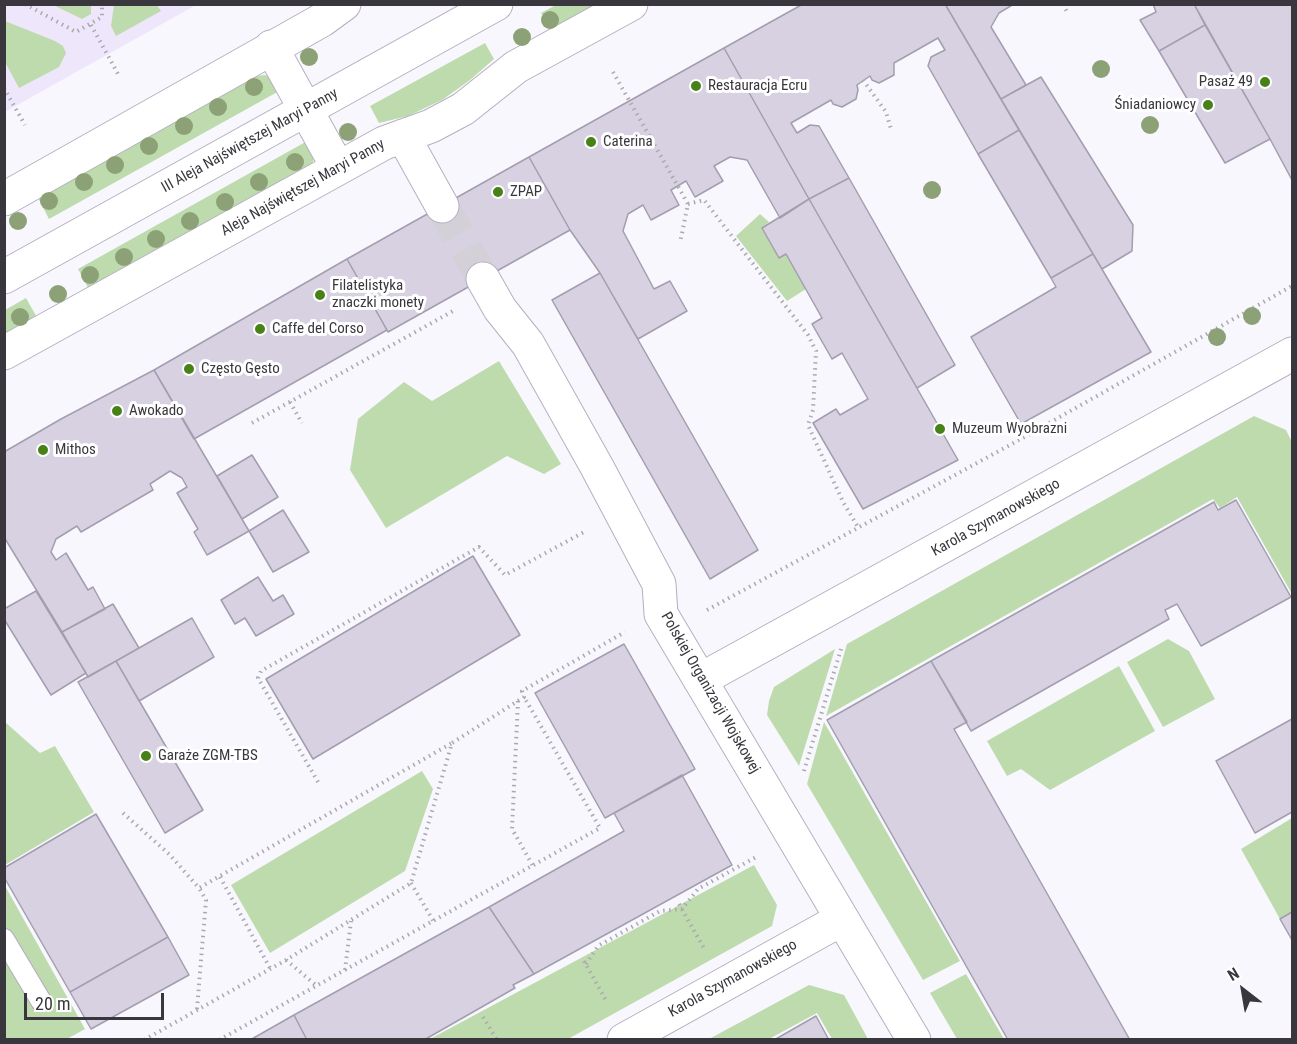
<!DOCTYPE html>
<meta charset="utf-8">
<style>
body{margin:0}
#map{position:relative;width:1297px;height:1044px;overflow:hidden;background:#f9f7fe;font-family:"Roboto Condensed",sans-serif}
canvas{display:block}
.frame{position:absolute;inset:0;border:6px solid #39373d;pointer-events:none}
.north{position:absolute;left:1213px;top:960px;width:60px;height:60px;-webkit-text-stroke:4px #fff;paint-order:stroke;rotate:329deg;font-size:16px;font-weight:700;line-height:24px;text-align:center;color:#39373d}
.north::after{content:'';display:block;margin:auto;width:21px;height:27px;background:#39373d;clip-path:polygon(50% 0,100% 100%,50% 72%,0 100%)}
.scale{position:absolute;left:24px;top:993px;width:140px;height:27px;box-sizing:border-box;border:3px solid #39373d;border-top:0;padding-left:8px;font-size:18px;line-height:21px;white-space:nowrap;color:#39373d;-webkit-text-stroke:4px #fff;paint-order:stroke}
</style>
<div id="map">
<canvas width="1297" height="1044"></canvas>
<div class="frame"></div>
<div class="north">N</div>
<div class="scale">20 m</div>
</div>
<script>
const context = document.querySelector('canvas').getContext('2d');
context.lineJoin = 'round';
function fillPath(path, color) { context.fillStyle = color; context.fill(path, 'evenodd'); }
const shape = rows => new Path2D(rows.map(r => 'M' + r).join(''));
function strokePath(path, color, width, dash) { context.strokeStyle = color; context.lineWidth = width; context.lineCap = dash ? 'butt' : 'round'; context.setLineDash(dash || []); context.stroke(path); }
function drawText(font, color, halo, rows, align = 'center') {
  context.font = font + ' "Roboto Condensed",sans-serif'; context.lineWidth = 6; context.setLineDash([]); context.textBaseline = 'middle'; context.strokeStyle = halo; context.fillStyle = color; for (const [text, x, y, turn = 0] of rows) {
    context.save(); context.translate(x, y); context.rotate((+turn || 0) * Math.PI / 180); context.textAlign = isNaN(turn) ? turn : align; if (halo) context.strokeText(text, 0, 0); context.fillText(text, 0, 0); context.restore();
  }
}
fillPath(shape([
 [5,5,196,5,5,112]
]), '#eee7fb');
fillPath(shape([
 [53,5,91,5,91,14,82,19],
 [114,5,157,5,161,11,116,36,111,26],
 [556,5,608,5,553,36,541,13],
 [5,21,55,41,63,46,66,53,59,67,19,88,5,62],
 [485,43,494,59,470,80,442,100,408,116,379,123,370,106],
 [265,75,272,78,281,90,49,219,37,196,256,76],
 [309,140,315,157,312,164,91,293,78,269],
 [760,214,769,222,762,228,779,257,786,254,806,289,787,301,736,236],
 [26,298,39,321,5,340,5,310],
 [499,361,561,464,544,474,507,456,386,528,350,470,358,419,404,382,432,401],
 [1254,416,1286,430,1292,442,1292,594,1237,497,1220,508,1213,499,826,716,847,644],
 [1168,639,1189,651,1215,699,1163,727,1127,662],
 [835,649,799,766,767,715,769,701,774,687],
 [1119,666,1155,731,1050,790,1021,769,1007,776,987,741],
 [5,722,40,753,55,746,94,812,5,865],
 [824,722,960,961,923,980,807,784],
 [422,771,433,789,405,871,270,953,231,885],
 [1292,818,1292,912,1280,919,1241,849],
 [754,865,777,905,772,926,568,1039,430,1039],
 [4,884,85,1029,67,1039,5,1039],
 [966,974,1004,1039,957,1039,930,993],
 [809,985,844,995,868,1039,832,1039,817,1013,769,1039,709,1039]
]), '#bedbae');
const building = shape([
 [803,4,945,4,1019,130,978,154,928,66,931,57,945,50,938,38,894,63,894,75,879,83,872,80,870,76,857,85,858,90,856,99,842,107,833,104,831,100,791,123,797,133,810,125,819,126,849,178,809,199,724,48,803,4],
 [945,4,1014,4,999,13,991,27,1026,85,1001,99,945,4],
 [1153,4,1194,4,1205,25,1159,51,1140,20,1156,12,1153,4],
 [1194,4,1292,4,1292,180,1270,139,1194,4],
 [1205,25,1270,139,1225,163,1159,51,1205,25],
 [724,48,809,199,780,218,747,160,730,157,714,166,723,181,695,197,686,181,671,190,679,205,651,220,643,205,628,214,623,231,654,289,670,281,687,311,638,339,600,273,570,230,529,157,724,48],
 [1041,77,1133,225,1132,251,1102,269,1001,99,1041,77],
 [1019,130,1093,254,1051,278,978,154,1019,130],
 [529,157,570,230,388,332,347,259,529,157],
 [849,178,955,365,917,388,809,199,849,178],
 [809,199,958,460,863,509,813,423,836,409,840,415,868,399,842,353,832,359,812,324,822,318,786,254,779,258,762,228,809,199],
 [1093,254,1151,352,1021,424,971,337,1056,287,1051,278,1093,254],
 [347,259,387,330,194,439,154,370,347,259],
 [600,273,758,550,710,579,552,300,600,273],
 [154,370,249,531,207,555,194,532,198,529,177,493,187,487,182,478,170,471,150,484,153,490,81,532,77,526,56,539,51,552,56,560,66,553,88,590,93,587,105,609,62,632,4,537,4,452,61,419,154,370],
 [252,455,278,497,242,519,217,476,252,455],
 [1236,500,1291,597,1201,646,1177,604,1165,610,1169,619,971,731,931,661,1214,502,1218,510,1236,500],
 [283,510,309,552,273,572,249,531,283,510],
 [473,556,520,635,313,759,266,679,473,556],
 [258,577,273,601,283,595,294,614,256,636,245,618,235,624,221,600,258,577],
 [36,591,86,673,51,695,4,619,4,609,36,591],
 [113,604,139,648,88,677,62,632,113,604],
 [192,618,214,657,139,701,116,661,192,618],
 [624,644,695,769,605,818,535,693,624,644],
 [116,661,203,810,165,833,78,682,116,661],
 [931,661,967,722,954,729,1130,1040,1008,1040,827,720,931,661],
 [1292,719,1292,812,1255,833,1216,761,1292,719],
 [682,775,732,865,534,974,489,907,624,831,614,813,682,775],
 [96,814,168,937,70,992,4,877,4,868,96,814],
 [489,907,534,974,513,985,515,988,424,1040,307,1040,294,1015,489,907],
 [1292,912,1292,940,1280,919,1292,912],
 [168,937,189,975,91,1029,70,992,168,937],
 [294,1015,307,1040,250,1040,294,1015],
 [816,1016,829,1040,774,1040,816,1016]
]);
fillPath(building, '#d7d1e2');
strokePath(building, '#a39eaf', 1.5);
strokePath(shape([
 [442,206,483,279]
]), '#d3d1d7', 33, [33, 16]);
const lane = shape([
 [4,939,41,1001]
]);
const street = shape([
 [271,47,338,168],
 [403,136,442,206],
 [4,199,322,20,344,4],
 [4,277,496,4],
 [483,279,500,309,528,344,597,467,659,584,661,614,914,1040],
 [4,353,384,143,431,126,463,109,516,67,631,4],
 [700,680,1292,354],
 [624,1040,842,919]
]);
strokePath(lane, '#b5b0c0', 22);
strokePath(street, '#b5b0c0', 35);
strokePath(shape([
 [25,4,76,32,102,17,102,4],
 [1063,4,1068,14],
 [91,25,118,74],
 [613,72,688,204,680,243],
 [863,80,886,112,891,129],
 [4,88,25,125],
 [688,204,704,200,808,335,816,351,813,410,808,425,843,502,858,527],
 [290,402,302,423],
 [252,423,453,311],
 [707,610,1010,445,1292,286],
 [518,701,512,829,533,866],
 [804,771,841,649],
 [318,782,258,678,261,671,479,547,505,575,586,531],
 [123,813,169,854,199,888,452,743],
 [220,877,270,968],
 [411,883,434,922],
 [679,904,705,950],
 [286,960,317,986],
 [584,961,607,1002],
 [586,964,598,946,660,911,682,909,698,889,758,856],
 [345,970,351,921],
 [197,1009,206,900,199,888],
 [483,1017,497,1040],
 [115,1039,115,1040],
 [144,1040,286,960,411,883,452,743,524,697,522,691,625,632],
 [219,1040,600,828,524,697]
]), '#aba9b0', 4, [1.5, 4.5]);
strokePath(lane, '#fff', 20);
strokePath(street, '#fff', 33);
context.fillStyle = '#8ca276';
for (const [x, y] of [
 [550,20],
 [522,37],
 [309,57],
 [1101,69],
 [254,87],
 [218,107],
 [1150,125],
 [184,126],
 [348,132],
 [149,146],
 [295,162],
 [115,165],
 [84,182],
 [259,182],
 [932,190],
 [49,201],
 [225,202],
 [18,221],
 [190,221],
 [156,239],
 [124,257],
 [90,275],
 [58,294],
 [1252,316],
 [20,317],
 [1217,337]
]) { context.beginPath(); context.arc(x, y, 9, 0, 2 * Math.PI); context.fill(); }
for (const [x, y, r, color] of [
 [1265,82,6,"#498119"],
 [696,86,6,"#498119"],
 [1208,105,6,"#498119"],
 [591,142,6,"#498119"],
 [498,192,6,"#498119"],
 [320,295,6,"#498119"],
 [260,329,6,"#498119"],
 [189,369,6,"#498119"],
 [117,411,6,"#498119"],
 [940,429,6,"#498119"],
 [43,450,6,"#498119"],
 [146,756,6,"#498119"]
]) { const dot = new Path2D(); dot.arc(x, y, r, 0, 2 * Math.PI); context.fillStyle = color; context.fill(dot); strokePath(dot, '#fff', 2); }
drawText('15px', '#39373d', '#fff', [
 ["Pasaż 49",1253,82,"right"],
 ["Restauracja Ecru",708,86],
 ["Śniadaniowcy",1196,105,"right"],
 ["Caterina",603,142],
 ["ZPAP",510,192],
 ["Filatelistyka",332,286],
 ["znaczki monety",332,303],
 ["Caffe del Corso",272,329],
 ["Często Gęsto",201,369],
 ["Awokado",129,411],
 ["Muzeum Wyobrazni",952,429],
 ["Mithos",55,450],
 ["Garaże ZGM-TBS",158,756]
], 'left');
drawText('15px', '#39373d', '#fff', [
 ["III Aleja Najświętszej Maryi Panny",250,141,-29],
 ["Aleja Najświętszej Maryi Panny",303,188,-29],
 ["Karola Szymanowskiego",996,518,-29],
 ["Polskiej Organizacji Wojskowej",710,693,60],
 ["Karola Szymanowskiego",733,979,-29]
]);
</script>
